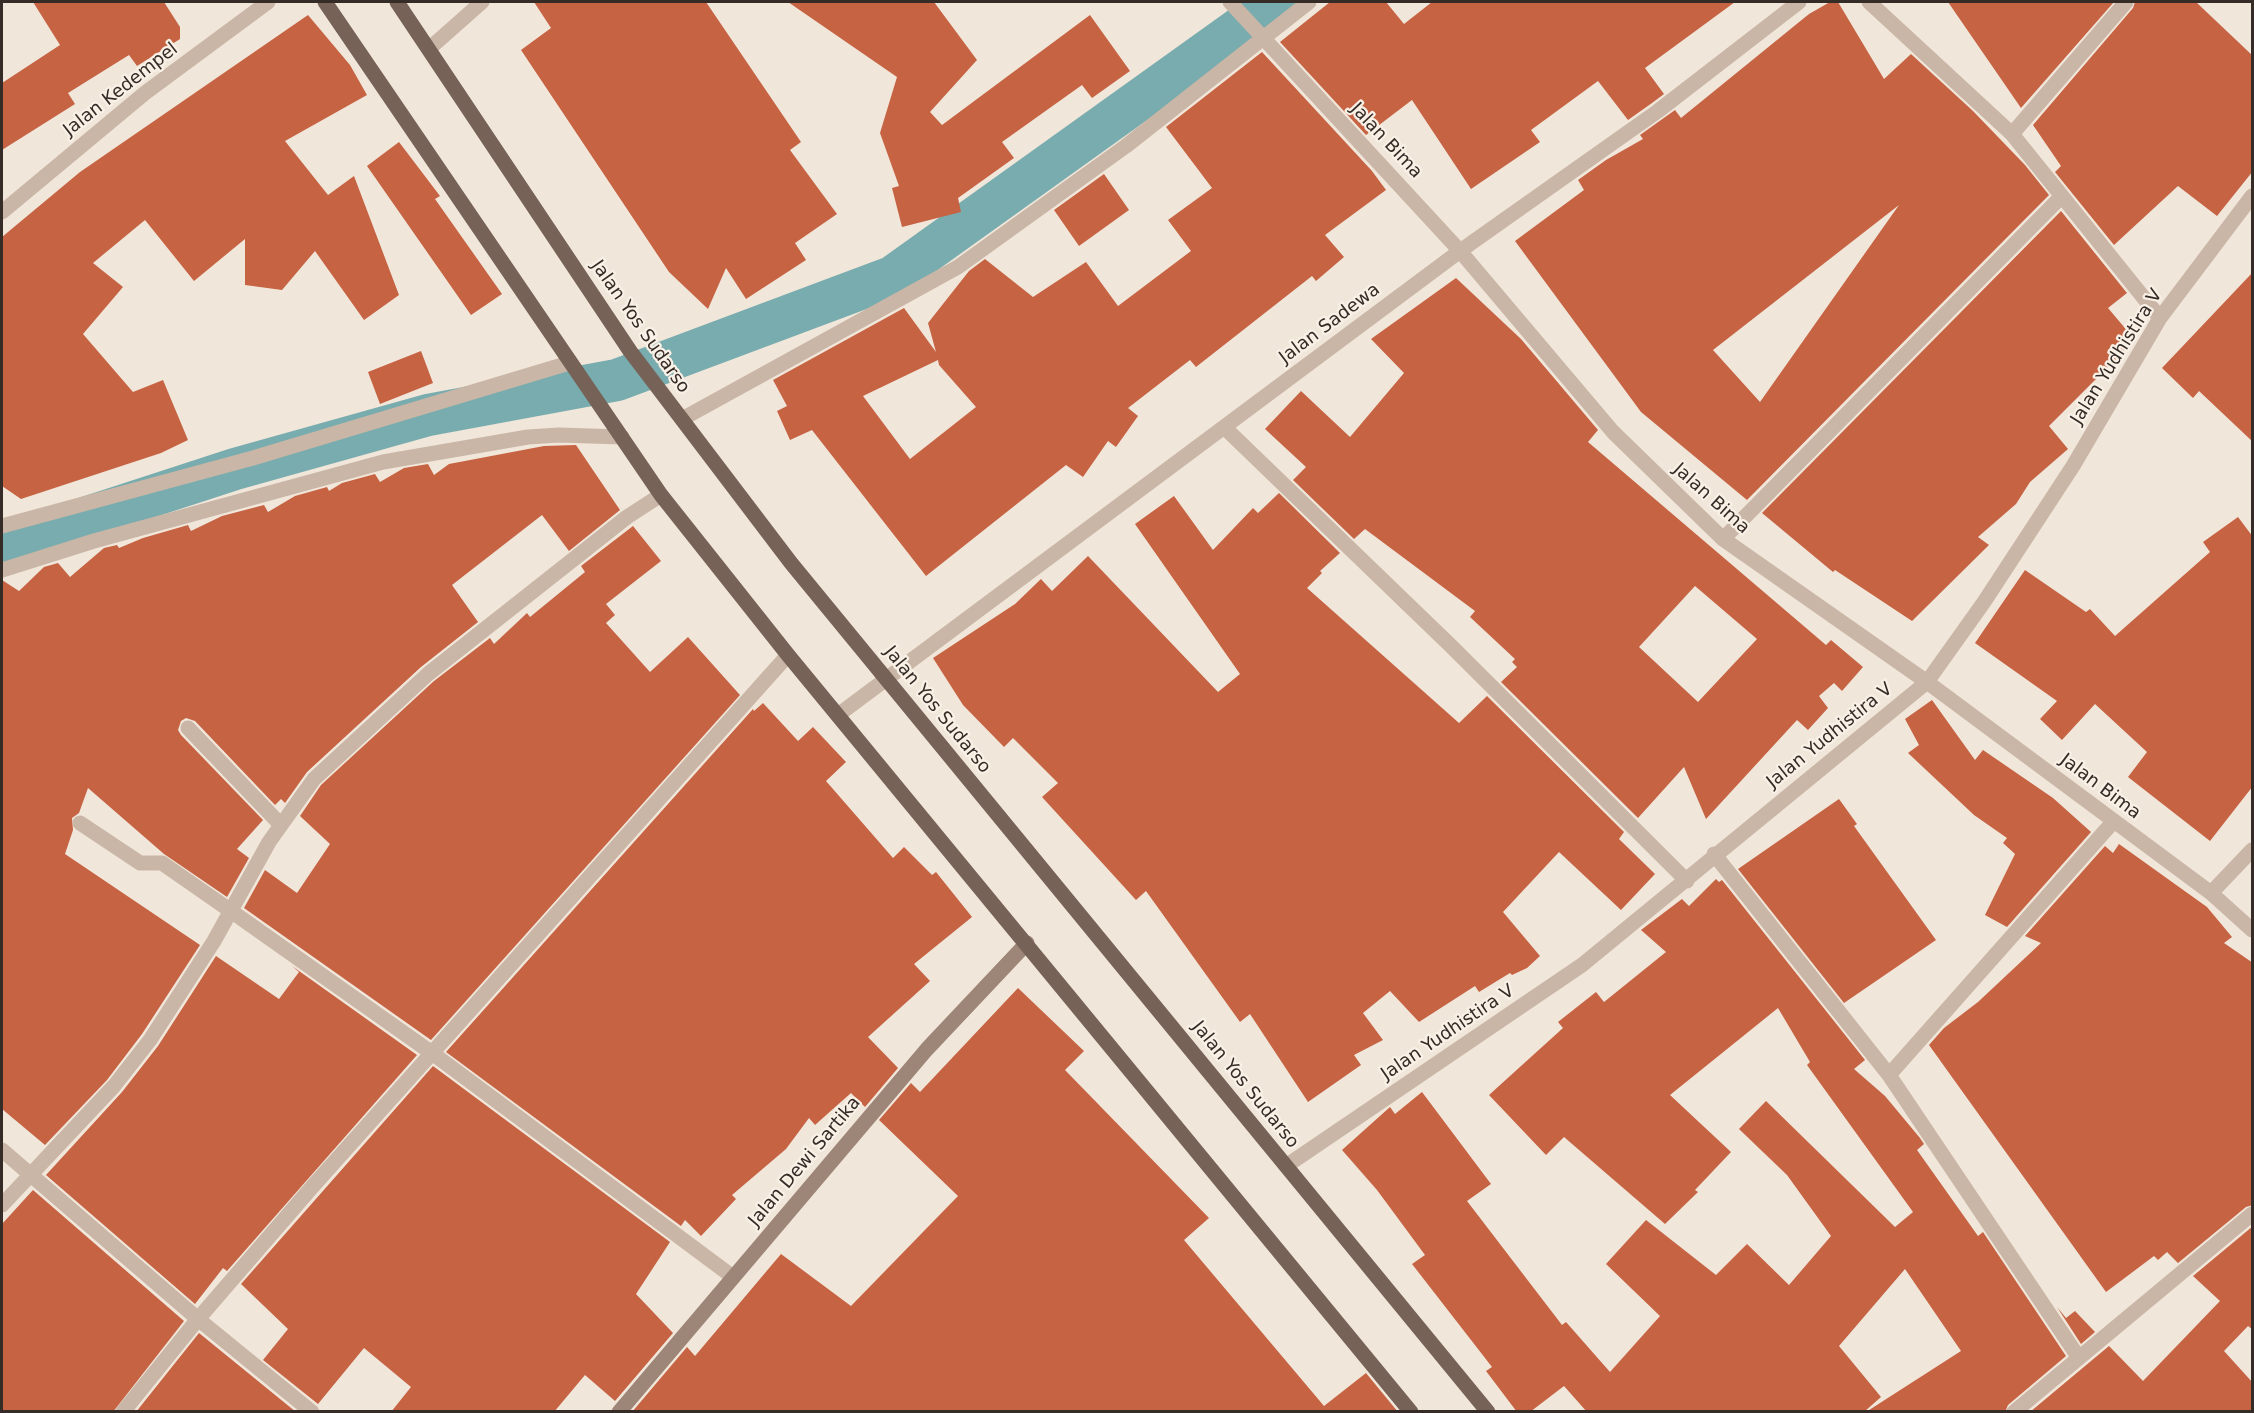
<!DOCTYPE html>
<style>
body{margin:0}
#map{position:relative;width:2254px;height:1413px;overflow:hidden;background:#f1e6da;font-family:"DejaVu Sans",sans-serif}
canvas{display:block}
.frame{position:absolute;inset:0;border:3px solid #352b27;pointer-events:none}
</style>
<div id="map">
<canvas width="2254" height="1413"></canvas>
<div class="frame"></div>
</div>
<script>
const context = document.querySelector('canvas').getContext('2d');
context.lineJoin = 'round';
const shape = rows => new Path2D(rows.map(r => 'M' + r).join(''));
function strokePath(path, color, width, dash) { context.strokeStyle = color; context.lineWidth = width; context.lineCap = dash ? 'butt' : 'round'; context.setLineDash(dash || []); context.stroke(path); }
function fillPath(path, color) { context.fillStyle = color; context.fill(path, 'evenodd'); }
function drawText(font, color, halo, rows, align = 'center') {
  context.font = font + ' "DejaVu Sans",sans-serif'; context.lineWidth = 4.5; context.setLineDash([]); context.textBaseline = 'middle'; context.strokeStyle = halo; context.fillStyle = color; for (const [text, x, y, turn = 0] of rows) {
    context.save(); context.translate(x, y); context.rotate((+turn || 0) * Math.PI / 180); context.textAlign = isNaN(turn) ? turn : align; if (halo) context.strokeText(text, 0, 0); context.fillText(text, 0, 0); context.restore();
  }
}
strokePath(shape([
 [2,545,235,469,428,415,617,380,892,277,1276,2]
]), '#79acae', 42);
fillPath(shape([
 [33,2,164,2,180,27,180,39,137,66,129,55,68,93,75,104,2,150,2,83,60,45],
 [534,2,706,2,801,142,790,150,837,214,795,243,806,260,746,299,726,268,708,309,669,272,521,50,551,28],
 [788,2,934,2,977,60,930,112,942,125,1090,15,1130,71,1092,98,1082,85,1002,142,1014,158,958,198,961,212,902,227,892,188,899,186,880,133,897,77],
 [1330,2,1386,2,1404,24,1432,2,1735,2,1645,68,1664,94,1652,103,1628,120,1598,81,1531,130,1540,142,1471,189,1412,100,1366,135,1280,42],
 [1830,2,1838,2,1884,79,1911,54,1973,111,2025,165,2049,195,1747,500,1641,412,1515,241,1584,190,1578,180,1606,160,1643,139,1640,135,1675,110,1681,118,1809,14],
 [1899,205,1760,402,1713,350],
 [1948,2,2114,2,2021,108],
 [2135,2,2196,2,2253,56,2253,171,2217,216,2178,186,2114,245,2055,172,2061,166,2033,125,2133,8],
 [308,15,350,65,367,95,285,141,328,195,354,176,399,295,364,320,315,251,282,290,245,285,245,239,194,281,145,220,93,263,123,287,83,334,133,392,163,380,188,440,161,453,21,499,2,486,2,237,80,172],
 [1262,52,1372,171,1386,190,1325,235,1344,257,1316,281,1312,276,1196,367,1190,360,1128,408,1138,416,1116,447,1108,441,1083,477,1066,465,926,576,812,430,790,440,777,411,787,406,773,380,904,308,936,352,928,323,969,271,985,259,1033,297,1086,262,1118,306,1191,251,1168,220,1212,188,1166,127],
 [938,360,939,365,976,407,910,459,863,396],
 [399,142,440,196,435,199,502,294,471,315,367,166],
 [1104,174,1129,210,1079,246,1054,210],
 [2061,211,2127,293,2108,308,2135,340,2049,426,2068,449,2030,482,2016,504,1978,537,1989,545,1912,621,1835,570,1833,572,1762,513],
 [2253,272,2253,442,2199,391,2193,398,2162,368],
 [1456,278,1521,339,1598,430,1588,442,1826,645,1831,640,1863,667,1842,691,1834,683,1819,696,1828,708,1808,730,1797,720,1706,819,1684,767,1638,818,1501,682,1517,667,1512,662,1515,659,1470,617,1475,611,1365,529,1354,539,1293,480,1306,467,1265,429,1301,391,1350,437,1404,373,1371,339],
 [1695,586,1757,639,1698,702,1639,647],
 [421,351,433,383,380,404,368,372],
 [576,445,620,510,569,551,542,515,452,585,478,622,421,667,307,772,285,803,281,799,275,805,195,721,186,718,181,721,178,730,181,735,263,820,237,849,249,858,227,897,164,854,88,788,79,813,72,818,73,830,65,854,200,945,142,1034,107,1080,45,1145,2,1109,2,580,19,591,44,567,58,563,70,577,104,548,117,545,119,548,143,538,188,525,191,531,222,516,264,505,268,512,295,496,327,487,329,491,342,483,375,474,380,482,404,468,428,464,434,475,449,464,544,446],
 [1279,493,1340,553,1320,571,1322,573,1307,588,1459,723,1487,696,1624,832,1619,839,1655,874,1621,910,1559,852,1503,912,1540,956,1527,968,1512,975,1510,973,1479,992,1475,986,1419,1022,1390,991,1363,1013,1383,1040,1354,1055,1361,1065,1308,1102,1250,1014,1240,1022,1146,891,1136,900,1042,797,1058,783,1013,738,1004,747,963,705,933,658,1015,604,1041,579,1052,591,1088,556,1218,692,1240,674,1135,524,1174,496,1213,550,1253,508,1258,513],
 [2238,517,2253,537,2253,786,2210,841,2128,777,2147,752,2095,704,2062,740,2040,719,2057,701,1975,643,2025,570,2086,612,2090,609,2115,636,2210,552,2203,542],
 [633,526,661,561,606,604,615,615,606,623,650,672,688,637,740,695,431,1040,244,908,265,870,297,893,330,844,300,816,321,785,434,681,490,638,494,644,527,613,530,617,585,572,581,566],
 [1932,700,1975,760,1983,750,2053,798,2091,832,2007,927,1985,915,2015,854,2003,843,2007,838,1974,815,1908,753,1919,745,1905,719],
 [763,703,798,741,813,727,846,762,826,781,893,858,904,847,932,875,936,872,972,917,914,964,930,981,868,1037,898,1068,865,1107,851,1093,815,1125,809,1118,786,1149,732,1195,736,1199,701,1236,685,1220,681,1226,446,1052,753,709,754,711],
 [1839,799,1857,824,1854,826,1936,940,1844,1003,1738,869],
 [2119,844,2207,907,2232,937,2224,943,2253,963,2253,1205,2246,1207,2178,1263,2167,1252,2158,1260,2154,1256,2106,1292,1929,1045,1944,1028,1978,1002,2041,943,2025,936,2105,846,2113,853],
 [1716,879,1719,882,1722,880,1865,1060,1854,1069,1885,1096,1920,1138,1924,1144,1917,1150,1978,1236,1983,1232,2066,1356,2008,1405,2005,1412,1866,1412,1961,1351,1905,1269,1839,1346,1881,1397,1864,1412,1587,1412,1564,1386,1530,1412,1517,1412,1486,1371,1492,1367,1412,1264,1425,1255,1377,1190,1342,1150,1390,1107,1395,1114,1422,1092,1491,1184,1467,1201,1562,1325,1566,1322,1610,1372,1660,1316,1606,1264,1646,1220,1716,1275,1747,1244,1789,1285,1831,1236,1787,1175,1739,1129,1766,1101,1895,1227,1913,1212,1807,1065,1810,1062,1778,1008,1670,1095,1731,1152,1695,1190,1698,1192,1665,1224,1564,1137,1546,1155,1489,1095,1563,1028,1558,1022,1596,992,1604,1002,1666,952,1641,930,1682,899,1689,906],
 [216,956,279,999,299,972,292,966,417,1055,227,1271,223,1268,195,1304,46,1175,122,1092,158,1046],
 [1018,988,1084,1051,1065,1070,1209,1218,1184,1240,1324,1406,1366,1373,1398,1412,632,1412,687,1347,695,1356,781,1254,851,1306,958,1196,879,1120,911,1083,920,1092],
 [433,1066,670,1242,636,1294,673,1333,615,1401,585,1375,554,1412,391,1412,411,1387,364,1348,318,1404,263,1360,288,1329,241,1284],
 [33,1190,184,1321,113,1412,2,1412,2,1224],
 [2253,1226,2253,1330,2248,1326,2224,1351,2253,1383,2253,1412,2030,1412,2109,1346,2143,1381,2220,1301,2193,1276],
 [2057,1307,2066,1318,2075,1311,2095,1332,2081,1344],
 [199,1333,296,1412,136,1412]
]), '#c66343');
strokePath(shape([
 [1230,2,1460,251,1613,432,1723,539,1927,682,2211,893,2252,930],
 [1869,2,2012,134,2160,318],
 [430,48,482,2],
 [2012,134,2126,2],
 [2,212,145,93,268,2],
 [682,419,958,267,1126,146,1309,2],
 [1225,428,1451,646,1687,881],
 [2,526,253,458,569,363],
 [1723,539,2061,197],
 [2,570,94,541,383,462,528,437,559,435,622,437],
 [188,728,280,824],
 [80,823,140,863,162,863,231,911,432,1053,733,1277],
 [1714,854,1889,1075,2079,1358],
 [2211,893,2252,850],
 [1889,1075,2113,822],
 [2,1150,198,1319,312,1412],
 [1286,1166,1582,965,1927,682,1984,602,2073,466,2160,318,2252,196],
 [2,1205,114,1086,150,1040,214,941,269,842,314,779,428,674,627,517,661,495],
 [123,1412,198,1319,313,1186,788,655],
 [2014,1412,2252,1214]
]), '#c9b6a6', 15);
strokePath(shape([
 [838,715,1460,251,1658,111,1799,2]
]), '#c9b6a6', 15);
strokePath(shape([
 [619,1412,927,1049,1027,943]
]), '#9d8577', 15);
strokePath(shape([
 [325,2,661,495,788,655,1411,1412],
 [397,2,630,351,791,563,1488,1412]
]), '#776258', 15);
drawText('18px', '#352b27', '#f9f0e6', [
 ["Jalan Kedempel",121,90,-38],
 ["Jalan Bima",1386,141,47],
 ["Jalan Sadewa",1330,324,-37],
 ["Jalan Yos Sudarso",640,327,55],
 ["Jalan Yudhistira V",2117,357,-58],
 ["Jalan Bima",1711,499,42],
 ["Jalan Yos Sudarso",937,710,51],
 ["Jalan Yudhistira V",1830,736,-39],
 ["Jalan Bima",2100,787,37],
 ["Jalan Yudhistira V",1448,1033,-34],
 ["Jalan Yos Sudarso",1245,1085,51],
 ["Jalan Dewi Sartika",805,1162,-50]
]);
</script>
